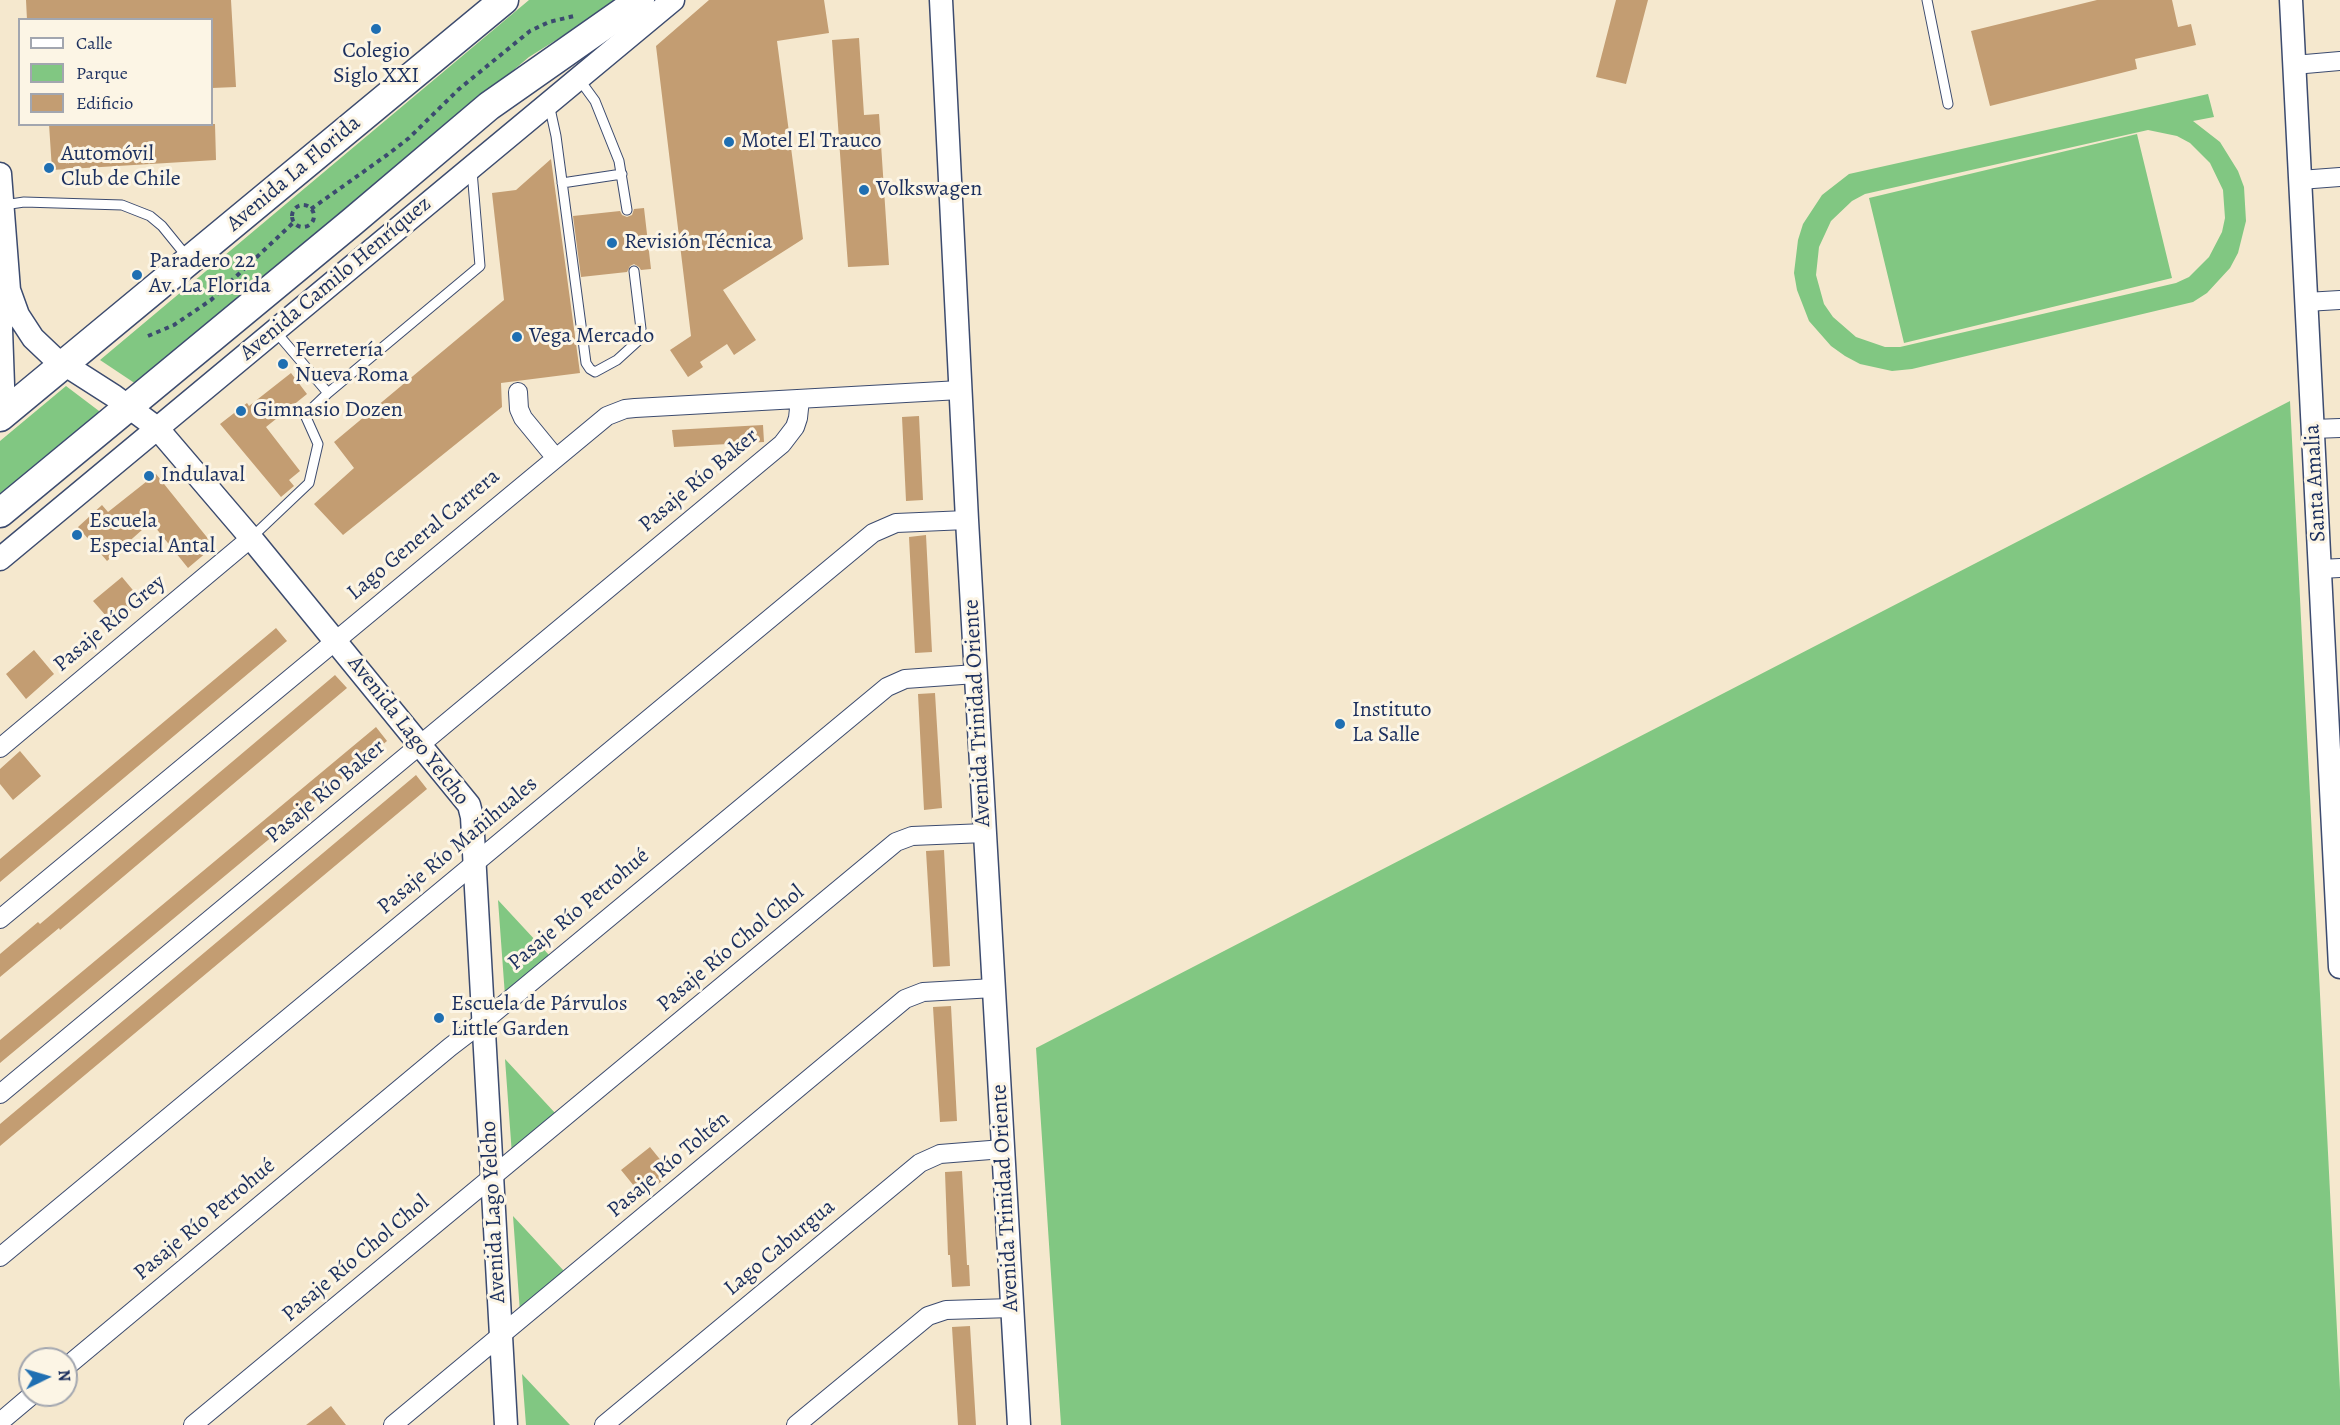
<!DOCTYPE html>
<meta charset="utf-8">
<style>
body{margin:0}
#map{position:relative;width:2340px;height:1425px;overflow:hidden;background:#f5e8ce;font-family:Alegreya,serif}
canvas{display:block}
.legend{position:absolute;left:18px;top:18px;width:195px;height:108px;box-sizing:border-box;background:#fcf5e5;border:2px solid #a2a6af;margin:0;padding:8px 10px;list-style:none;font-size:18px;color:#1b2f5e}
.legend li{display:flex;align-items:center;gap:12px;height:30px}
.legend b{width:30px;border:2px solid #a2a6af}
.north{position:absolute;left:18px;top:1347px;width:60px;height:60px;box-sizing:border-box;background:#fcf5e5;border:2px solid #a2a6af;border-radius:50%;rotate:85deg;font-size:16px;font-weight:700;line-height:24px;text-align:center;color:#1b2f5e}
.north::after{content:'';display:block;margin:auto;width:21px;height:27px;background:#1f6fb2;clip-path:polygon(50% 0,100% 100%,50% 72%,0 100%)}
</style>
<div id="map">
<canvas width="2340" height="1425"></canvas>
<ul class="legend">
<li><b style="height:8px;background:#fff"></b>Calle</li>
<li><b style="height:16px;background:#81c782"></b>Parque</li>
<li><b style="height:16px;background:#c39d72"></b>Edificio</li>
</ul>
<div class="north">N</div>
</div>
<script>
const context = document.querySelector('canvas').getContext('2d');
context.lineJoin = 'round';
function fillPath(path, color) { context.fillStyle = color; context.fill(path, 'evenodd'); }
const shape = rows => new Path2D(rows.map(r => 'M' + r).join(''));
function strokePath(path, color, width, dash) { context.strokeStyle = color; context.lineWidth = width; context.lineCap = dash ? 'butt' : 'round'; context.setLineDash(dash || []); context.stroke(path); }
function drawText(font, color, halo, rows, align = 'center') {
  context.font = font + ' Alegreya,serif'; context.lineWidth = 6; context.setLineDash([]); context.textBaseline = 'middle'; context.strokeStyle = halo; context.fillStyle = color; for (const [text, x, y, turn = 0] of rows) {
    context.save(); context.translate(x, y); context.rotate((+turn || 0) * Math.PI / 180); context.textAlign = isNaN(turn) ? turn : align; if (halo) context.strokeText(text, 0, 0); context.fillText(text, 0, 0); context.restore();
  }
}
fillPath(shape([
 [529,0,620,0,529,57,139,386,100,360],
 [2208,94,2214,117,2193,121,2220,142,2238,171,2244,187,2246,221,2238,253,2230,268,2207,293,2193,302,1912,369,1892,371,1860,364,1845,356,1831,346,1809,321,1797,290,1794,273,1798,240,1803,224,1822,195,1849,174],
 [2148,130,2177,136,2190,143,2210,163,2223,190,2225,218,2222,232,2209,257,2189,277,2176,283,1900,347,1885,347,1856,337,1833,317,1824,304,1816,275,1819,247,1831,221,1852,201,1865,194],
 [2137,134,2172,278,1904,343,1869,198],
 [66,386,103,414,0,500,0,441],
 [2290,401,2340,1390,2340,1425,1061,1425,1036,1048],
 [498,900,549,955,505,996],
 [505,1059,556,1114,512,1155],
 [513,1216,564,1271,520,1312],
 [522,1374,570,1425,526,1425]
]), '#81c782');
fillPath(shape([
 [26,0,231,0,236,87,212,88,212,20,27,20],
 [709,0,824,0,829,33,777,41,803,239,723,290,756,340,734,355,727,344,700,362,703,367,688,377,670,350,691,336,656,46],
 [1616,0,1648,0,1626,84,1596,77],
 [2097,0,2172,0,2178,27,2191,24,2196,45,2135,59,2137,69,1990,106,1971,31],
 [859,38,864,115,879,114,889,265,848,267,832,40],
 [49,124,215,124,216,160,52,170],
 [551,159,580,373,501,383,502,407,343,535,314,504,354,468,334,442,504,300,492,193,516,190],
 [644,208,651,269,641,270,639,267,634,264,630,266,627,272,581,277,573,216,620,211,622,215,627,217,632,215,634,209],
 [291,373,307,394,266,427,300,471,289,480,294,486,281,497,220,424,247,403,249,406],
 [919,416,923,500,906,501,902,417],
 [763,425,764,442,674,447,672,430],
 [156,474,214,546,188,568,151,522,107,561,78,527,102,505,108,512],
 [926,535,932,652,915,653,909,537],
 [122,577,142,601,114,625,93,601],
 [276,628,287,641,0,882,0,859],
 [34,650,54,674,26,699,6,674],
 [335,675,347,688,60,930,59,928,0,977,0,954,38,922,40,924],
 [935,693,942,808,924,810,918,694],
 [376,727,387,741,0,1063,0,1040],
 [20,751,41,776,13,800,0,784,0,769],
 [416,775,427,789,0,1146,0,1124],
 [944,850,950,966,933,967,926,851],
 [951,1006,957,1121,940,1122,933,1007],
 [650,1147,671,1173,643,1197,621,1170],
 [962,1171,967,1265,969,1265,970,1286,952,1287,950,1255,948,1255,945,1172],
 [970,1326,976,1425,958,1425,952,1327],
 [331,1406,346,1425,306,1425]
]), '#c39d72');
const service = shape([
 [1927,0,1948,104],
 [579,79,595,101,619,161,627,210],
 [549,104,556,136,586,363,590,369,595,372,617,360,639,340,641,329,634,271],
 [562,183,622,174],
 [4,205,24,202,122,205,150,216,162,226,188,258],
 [276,332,328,393,480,266,472,171],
 [251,538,309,483,318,444,305,415,328,393]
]);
const minor = shape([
 [2294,65,2340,61],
 [2300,180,2340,177],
 [2306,302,2340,300],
 [518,392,519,409,523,418,555,457],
 [2313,429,2340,428],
 [2320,569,2340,568],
 [0,748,251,538],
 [0,919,607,416,625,409,635,408,960,390],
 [0,1094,782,444,795,427,798,418,800,399],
 [0,1257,873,533,896,523,967,520],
 [66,1367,450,1047,484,1021,887,687,905,679,976,674],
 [0,1422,32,1395],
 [193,1425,896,842,912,836,985,833],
 [393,1425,905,999,923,992,994,988],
 [604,1425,920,1163,940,1154,1003,1149],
 [796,1425,928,1316,946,1310,1012,1308]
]);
const tertiary = shape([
 [941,0,967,520,1019,1425],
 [2291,0,2340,967],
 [0,174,9,290,18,315,33,338,53,357,114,396,157,428,251,538,469,805,472,817,506,1425],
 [4,287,1,329,4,413],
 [0,559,673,0]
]);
const primary = shape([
 [0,417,504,0],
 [0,513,352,222,489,106,640,0]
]);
strokePath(service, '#3c4b6f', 11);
strokePath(minor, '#3c4b6f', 20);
strokePath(tertiary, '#3c4b6f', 25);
strokePath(primary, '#3c4b6f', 31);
strokePath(shape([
 '292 216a11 11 0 1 1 22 0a11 11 0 1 1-22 0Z',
 [311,209,387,155,409,138,459,89,530,31,549,22,574,16],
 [148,336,174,325,211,300,294,222]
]), '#3c4b6f', 4, [4.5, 4.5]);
strokePath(service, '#fff', 9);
strokePath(minor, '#fff', 18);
strokePath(tertiary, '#fff', 22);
strokePath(primary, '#fff', 28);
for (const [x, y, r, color] of [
 [376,29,6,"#1f6fb2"],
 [729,142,6,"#1f6fb2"],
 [49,168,6,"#1f6fb2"],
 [864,190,6,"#1f6fb2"],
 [612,243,6,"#1f6fb2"],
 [137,275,6,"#1f6fb2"],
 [517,337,6,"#1f6fb2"],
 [283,364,6,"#1f6fb2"],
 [241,411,6,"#1f6fb2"],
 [149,476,6,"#1f6fb2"],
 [77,535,6,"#1f6fb2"],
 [1340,724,6,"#1f6fb2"],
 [439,1018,6,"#1f6fb2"]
]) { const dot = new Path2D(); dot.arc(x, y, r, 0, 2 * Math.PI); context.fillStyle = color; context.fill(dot); strokePath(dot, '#fcf5e5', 2); }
drawText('22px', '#1b2f5e', '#fcf5e5', [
 ["Colegio",376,52,"center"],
 ["Siglo XXI",376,77,"center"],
 ["Motel El Trauco",741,142],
 ["Automóvil",61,155],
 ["Club de Chile",61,180],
 ["Volkswagen",876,190],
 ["Revisión Técnica",624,243],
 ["Paradero 22",149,262],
 ["Av. La Florida",149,287],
 ["Vega Mercado",529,337],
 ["Ferretería",295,351],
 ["Nueva Roma",295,376],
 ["Gimnasio Dozen",253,411],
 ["Indulaval",161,476],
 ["Escuela",89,522],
 ["Especial Antal",89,547],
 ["Instituto",1352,711],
 ["La Salle",1352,736],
 ["Escuela de Párvulos",451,1005],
 ["Little Garden",451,1030]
], 'left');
drawText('22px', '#1b2f5e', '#fcf5e5', [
 ["Avenida La Florida",294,174,-40],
 ["Avenida Camilo Henríquez",336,279,-40],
 ["Pasaje Río Baker",699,481,-40],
 ["Santa Amalia",2316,483,-93],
 ["Lago General Carrera",424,535,-40],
 ["Pasaje Río Grey",110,624,-40],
 ["Avenida Trinidad Oriente",978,713,-93],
 ["Avenida Lago Yelcho",408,731,52],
 ["Pasaje Río Baker",326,792,-40],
 ["Pasaje Río Mañihuales",458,846,-40],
 ["Pasaje Río Petrohué",579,910,-40],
 ["Pasaje Río Chol Chol",731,949,-40],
 ["Pasaje Río Toltén",669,1165,-40],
 ["Avenida Trinidad Oriente",1006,1198,-93],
 ["Avenida Lago Yelcho",494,1212,-93],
 ["Pasaje Río Petrohué",205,1220,-40],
 ["Lago Caburgua",780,1248,-40],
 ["Pasaje Río Chol Chol",356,1259,-40]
]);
</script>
